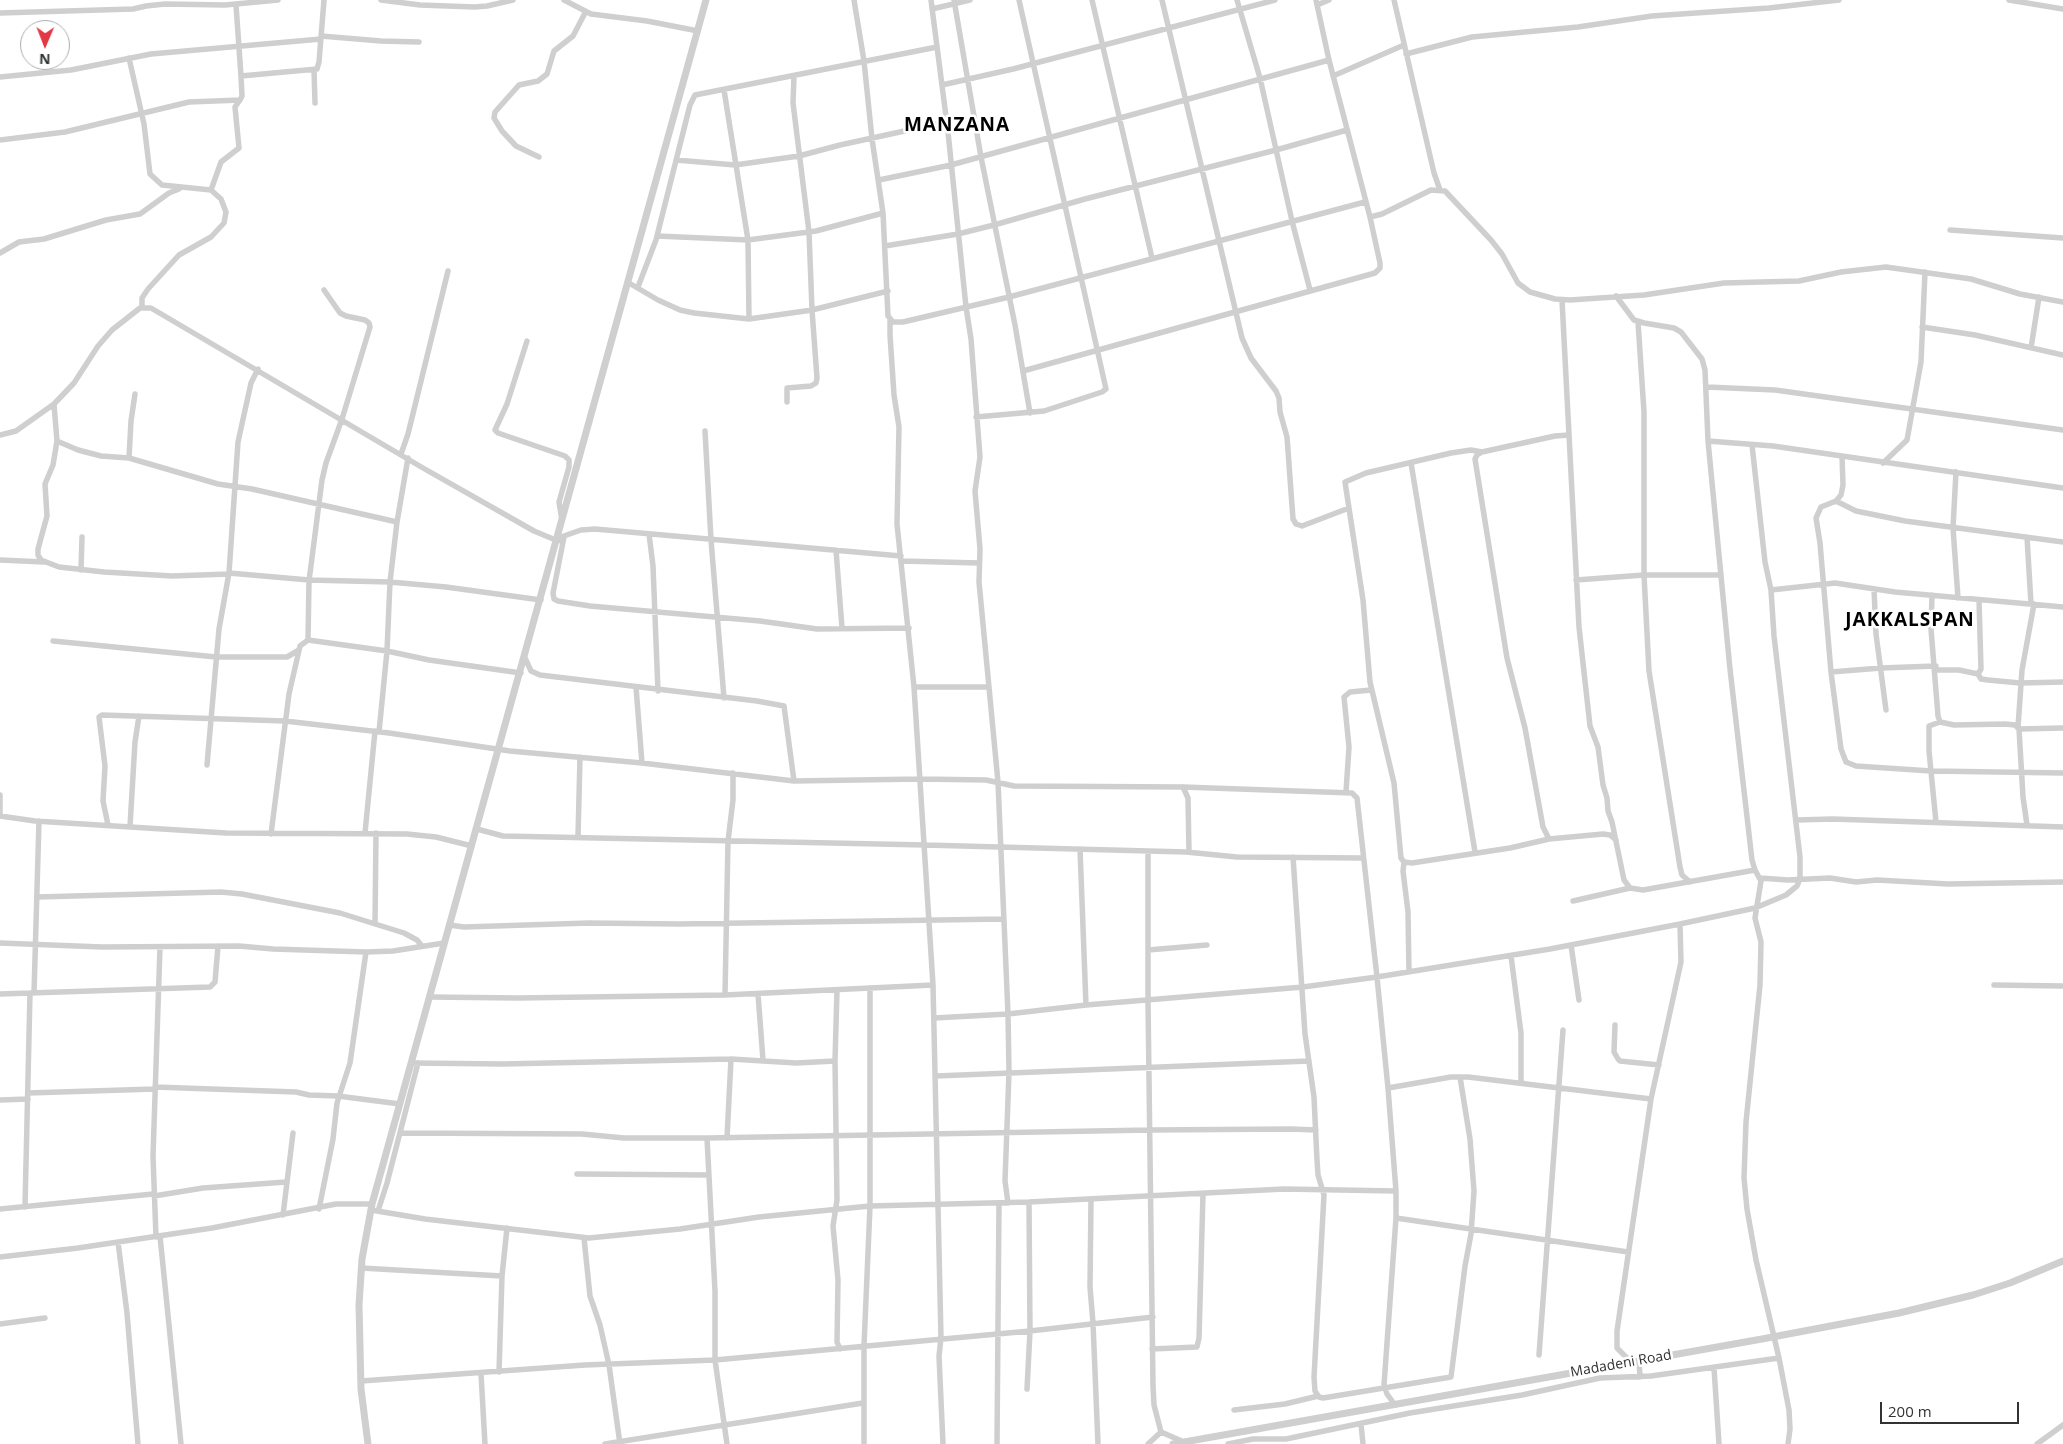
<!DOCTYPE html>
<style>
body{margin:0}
#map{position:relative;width:2063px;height:1444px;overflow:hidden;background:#fff;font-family:"Open Sans",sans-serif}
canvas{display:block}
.north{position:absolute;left:20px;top:20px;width:50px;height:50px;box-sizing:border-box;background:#fff;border:1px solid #adadad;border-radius:50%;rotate:181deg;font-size:14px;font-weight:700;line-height:20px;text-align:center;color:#323232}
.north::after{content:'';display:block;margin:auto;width:18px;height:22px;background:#e33944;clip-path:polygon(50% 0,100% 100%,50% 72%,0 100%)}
.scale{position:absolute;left:1880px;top:1402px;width:139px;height:22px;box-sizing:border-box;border:2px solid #323232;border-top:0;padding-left:6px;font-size:15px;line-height:18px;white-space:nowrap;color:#323232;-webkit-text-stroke:4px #fff;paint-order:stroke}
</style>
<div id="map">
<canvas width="2063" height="1444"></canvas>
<div class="north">N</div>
<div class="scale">200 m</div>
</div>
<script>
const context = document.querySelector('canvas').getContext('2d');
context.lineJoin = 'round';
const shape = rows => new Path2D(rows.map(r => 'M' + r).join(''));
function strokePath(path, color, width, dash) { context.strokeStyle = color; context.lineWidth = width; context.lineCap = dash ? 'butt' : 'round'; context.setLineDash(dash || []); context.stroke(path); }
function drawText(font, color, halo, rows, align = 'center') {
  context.font = font + ' "Open Sans",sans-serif'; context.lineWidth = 5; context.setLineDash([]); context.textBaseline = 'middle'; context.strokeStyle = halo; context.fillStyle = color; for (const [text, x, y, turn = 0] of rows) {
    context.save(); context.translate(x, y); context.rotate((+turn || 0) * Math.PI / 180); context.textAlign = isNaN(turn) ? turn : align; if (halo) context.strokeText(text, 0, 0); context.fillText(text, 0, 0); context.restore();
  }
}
strokePath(shape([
 [381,0,420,5,475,7,487,6,513,0],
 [564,0,591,14,647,21,698,31],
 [854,0,864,61,872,139,883,213,888,316,893,322,903,322,1009,297,1365,202],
 [931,0,948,132,966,307,971,339,980,457,975,491,980,549,979,582,998,782,1008,1014,1009,1072,1005,1181,1008,1203],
 [954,0,981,157,1015,325,1030,413],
 [1092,0,1152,258],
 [1162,0,1242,338,1251,358,1276,391,1279,398,1280,412,1287,437,1293,519,1296,524,1302,526,1349,508],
 [1237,0,1260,78,1292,221,1310,290],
 [1316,0,1329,60,1370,217,1382,214,1431,190,1445,191,1491,240,1502,254,1518,283,1530,292,1555,299,1570,300,1644,295,1724,283,1799,281,1841,272,1886,267,1971,279,2020,294,2063,302],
 [1394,0,1434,173,1440,190],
 [2009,0,2063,9],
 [1317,5,1329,0],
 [932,9,970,0],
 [0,13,133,9,146,6,165,4,225,5,278,0],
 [321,36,381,41,419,42],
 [1406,54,1472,37,1578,27,1652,16,1769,8,1839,0],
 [129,58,144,124,150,174,162,185,211,190,221,199,226,212,224,223,211,237,179,255,148,289,142,298,142,307],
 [314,70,315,103],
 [241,76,317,69,319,62,324,0],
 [1333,76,1404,45],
 [0,77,71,70,151,54,321,39],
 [942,85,1013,69,1275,0],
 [724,90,748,240,749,319],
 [0,140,65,132,189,102,240,100,242,96,241,76,236,5],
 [539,157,516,146,502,131,494,118,495,112,519,85,538,81,547,74,554,51,573,36,585,13],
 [676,160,735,165,799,156,840,145,946,122],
 [879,180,951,165,1329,60],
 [211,190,221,162,239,148,235,107,240,100],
 [1950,230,2063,238],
 [657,236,748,240,816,231,883,213],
 [885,246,958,234,994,225,1085,199,1276,150,1347,130],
 [0,253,19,242,44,239,106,220,140,214,169,193,179,189],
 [629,283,658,300,680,310,694,313,749,319,812,310,888,291],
 [638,287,656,240,690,105,695,95,937,47],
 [1616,296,1634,320,1644,323,1674,328,1681,332,1702,359,1705,370,1708,441,1730,669,1752,860,1755,870,1761,881,1755,918,1761,942,1760,985,1746,1122,1744,1178,1747,1209,1756,1260,1779,1358,1789,1410,1790,1429,1788,1444],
 [1562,300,1579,627,1590,726,1598,747,1603,785,1607,798,1608,811,1612,822,1624,880,1630,888,1643,890,1755,870],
 [890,321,890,335,894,395,899,427,897,524,914,687,933,985,941,1338,939,1356,943,1444],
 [1638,322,1644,412,1644,575,1649,671,1680,867,1682,875,1690,882],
 [1922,327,1975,335,2063,355],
 [527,341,507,404,495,430,498,433,565,456,569,460,569,467,559,502,562,520],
 [2031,348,2039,297],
 [1023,371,1375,273,1380,268,1380,263,1370,217],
 [1707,387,1775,390,2063,430],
 [787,402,787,388,811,386,816,383,817,378,812,310,809,232,793,103,794,76],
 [54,404,57,441,53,465,45,484,47,516,38,549,38,555,41,560,59,567,104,572,172,576,229,574],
 [976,417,1044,411,1102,392,1106,389,1019,0],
 [705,431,711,540,724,698],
 [0,435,16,431,54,404,74,383,98,346,112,330,140,308,151,308,423,468,534,531,558,541],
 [57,441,78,450,101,456,129,458,218,484,252,489,397,522],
 [1708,441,1773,446,2063,488],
 [1482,452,1471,450,1451,453,1366,473,1345,482,1363,600,1370,682,1394,783,1401,858,1404,862,1412,863,1510,848,1549,839,1603,834,1610,835,1616,840],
 [401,454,408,434,448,271],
 [1842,456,1843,485,1841,495,1836,501,1821,507,1816,518,1820,543,1831,672,1841,749,1846,762,1856,766,1931,771,2063,773],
 [129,458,131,421,135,394],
 [1411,463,1475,852],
 [1883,463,1907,440,1921,362,1925,272],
 [1956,472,1953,528,1958,598],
 [1836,501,1856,511,1905,521,2063,542],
 [649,534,653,566,658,691],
 [561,537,581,530,595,529,901,556],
 [564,537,553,593,554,599,558,601,590,606,760,621,817,629,909,628],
 [2027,537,2031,604],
 [836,550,842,628],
 [0,560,44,562],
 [902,561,979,563],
 [81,570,82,537],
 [229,573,309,580,390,582,446,587,541,600],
 [1576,580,1644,575,1721,575],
 [1874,589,1876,634,1886,710],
 [1771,590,1835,583,1895,592,2063,607],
 [1932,595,1931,629,1938,716,1940,722],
 [308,640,309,581,322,480,326,463,342,419,370,327,369,323,365,320,346,316,340,313,324,290],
 [53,641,216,657,287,657,299,650],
 [525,658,531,671,540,675,757,701,784,706,794,781],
 [1936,670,1959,670,1978,674,1981,679,1988,680,2020,683,2063,682],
 [1831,672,1881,668,1936,666],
 [1978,674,1981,669,1979,600],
 [636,687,642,763],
 [914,687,989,687],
 [2018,727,2022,670,2034,604],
 [2019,729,2063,728],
 [379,732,387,651,390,582,397,522,408,458],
 [207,765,219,629,229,573,238,442,251,383,258,369],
 [1183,787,1188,798,1189,852],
 [1346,792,1349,747,1344,697,1350,692,1371,690],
 [0,795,0,816],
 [0,816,35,821,226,833,407,834,436,837,472,846],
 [1796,820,1833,819,2063,827],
 [1936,822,1929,751,1929,726,1940,722,1954,725,2005,724,2015,725,2019,729,2023,797,2027,825],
 [108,825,103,801,105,766,99,717,102,715,285,721,389,733,510,751,642,763,794,781,920,779,986,780,1014,786,1183,787,1352,793,1357,798,1377,977,1388,1088,1396,1191,1396,1218,1384,1385,1387,1394,1395,1405],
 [130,826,135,742,139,716],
 [477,829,503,836,925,845,1186,852,1237,857,1363,858],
 [365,833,375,731],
 [271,834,289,694,300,646,308,640,387,651,429,660,521,673],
 [578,837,580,757],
 [1549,839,1543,827,1525,728,1507,658,1475,459,1477,455,1482,452,1555,436,1569,435],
 [1080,849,1086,1005],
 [1148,851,1148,1001,1153,1386,1154,1405,1161,1432],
 [1293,857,1305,1034,1314,1097,1317,1160,1318,1175,1324,1195,1314,1377,1315,1391,1319,1397,1323,1398,1451,1377,1465,1266,1471,1234,1474,1191,1470,1139,1460,1077],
 [1404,862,1403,871,1408,912,1409,972],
 [1760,878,1788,880,1830,878,1856,882,1877,880,1948,884,2063,882],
 [37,897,221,892,242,894,340,913,404,933,417,940,422,946],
 [1573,901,1630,888],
 [375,924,376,833],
 [449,925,464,927,589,923,679,924,1003,919],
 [0,943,102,947,239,946,273,949,366,952,393,951,444,943],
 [1571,945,1579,1000],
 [1148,950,1207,945],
 [1511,956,1521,1033,1521,1083],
 [1994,985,2063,986],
 [837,990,835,1061,837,1200,833,1226,838,1280,837,1342,840,1349],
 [34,993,39,821],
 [0,994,210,987,215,982,218,946],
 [758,994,763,1060],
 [725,995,728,841,733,800,733,773],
 [429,997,518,998,725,995,933,985],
 [934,1018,1008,1014,1086,1005,1303,987,1377,977,1550,949,1680,924,1755,908,1786,895,1797,886,1800,879,1800,857,1774,636,1771,590,1765,562,1752,445],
 [1615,1025,1614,1052,1618,1059,1620,1061,1659,1065],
 [411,1063,503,1064,731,1059,796,1063,835,1061],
 [936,1076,1309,1061],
 [155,1087,296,1092,309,1095,338,1096,400,1104],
 [1388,1088,1451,1077,1468,1077,1651,1099],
 [28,1093,155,1089],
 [0,1100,28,1099],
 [400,1133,582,1134,624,1138,707,1138,1150,1130,1291,1129,1316,1130],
 [707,1138,715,1291,715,1360,727,1444],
 [727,1138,731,1059],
 [577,1174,708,1175],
 [154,1196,203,1188,286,1182],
 [1091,1200,1090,1287,1093,1323,1098,1444],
 [25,1207,30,993],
 [0,1209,153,1194],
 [319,1209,333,1139,337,1103,350,1063,366,952],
 [371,1210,425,1219,589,1238,680,1229,759,1217,870,1206,1029,1202,1284,1189,1396,1191],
 [378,1211,387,1183,418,1063],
 [283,1215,293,1133],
 [1396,1218,1628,1252],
 [160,1236,181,1444],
 [156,1237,153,1156,160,947],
 [584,1238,590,1296,600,1325,609,1365,620,1444],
 [118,1242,127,1313,138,1444],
 [0,1257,78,1248,212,1228,336,1204,372,1204],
 [361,1268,502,1276],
 [0,1324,45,1318],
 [1152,1349,1197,1347,1199,1338,1203,1194],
 [1539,1355,1563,1030],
 [1639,1361,1640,1377],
 [1631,1362,1617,1348,1617,1331,1651,1099,1681,962,1680,924],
 [1714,1368,1719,1444],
 [499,1372,502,1276,507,1228],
 [481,1374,485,1444],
 [361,1381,585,1365,715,1360,1030,1331,1153,1317],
 [1027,1389,1030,1331,1029,1202],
 [1234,1410,1285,1404,1318,1396],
 [1361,1424,1363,1444],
 [1161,1432,1184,1442],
 [605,1444,863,1403],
 [864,1444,864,1346,870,1206,870,988],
 [997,1444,999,1203],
 [1148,1444,1161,1432],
 [1228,1444,1253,1439,1286,1439,1410,1413,1522,1395,1600,1378,1651,1376,1779,1358],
 [2037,1444,2063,1425]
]), '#cfcfcf', 5.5);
strokePath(shape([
 [368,1444,361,1389,359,1305,362,1259,372,1204,706,0],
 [1173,1444,1762,1339,1899,1313,1973,1295,2010,1283,2063,1261]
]), '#cfcfcf', 7);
drawText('14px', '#323232', '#fff', [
 ["Madadeni Road",1621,1364,-10]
]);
context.letterSpacing = '1px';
drawText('bold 19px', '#000', '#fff', [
 ["MANZANA",957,126],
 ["JAKKALSPAN",1910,621]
]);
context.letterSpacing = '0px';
</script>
